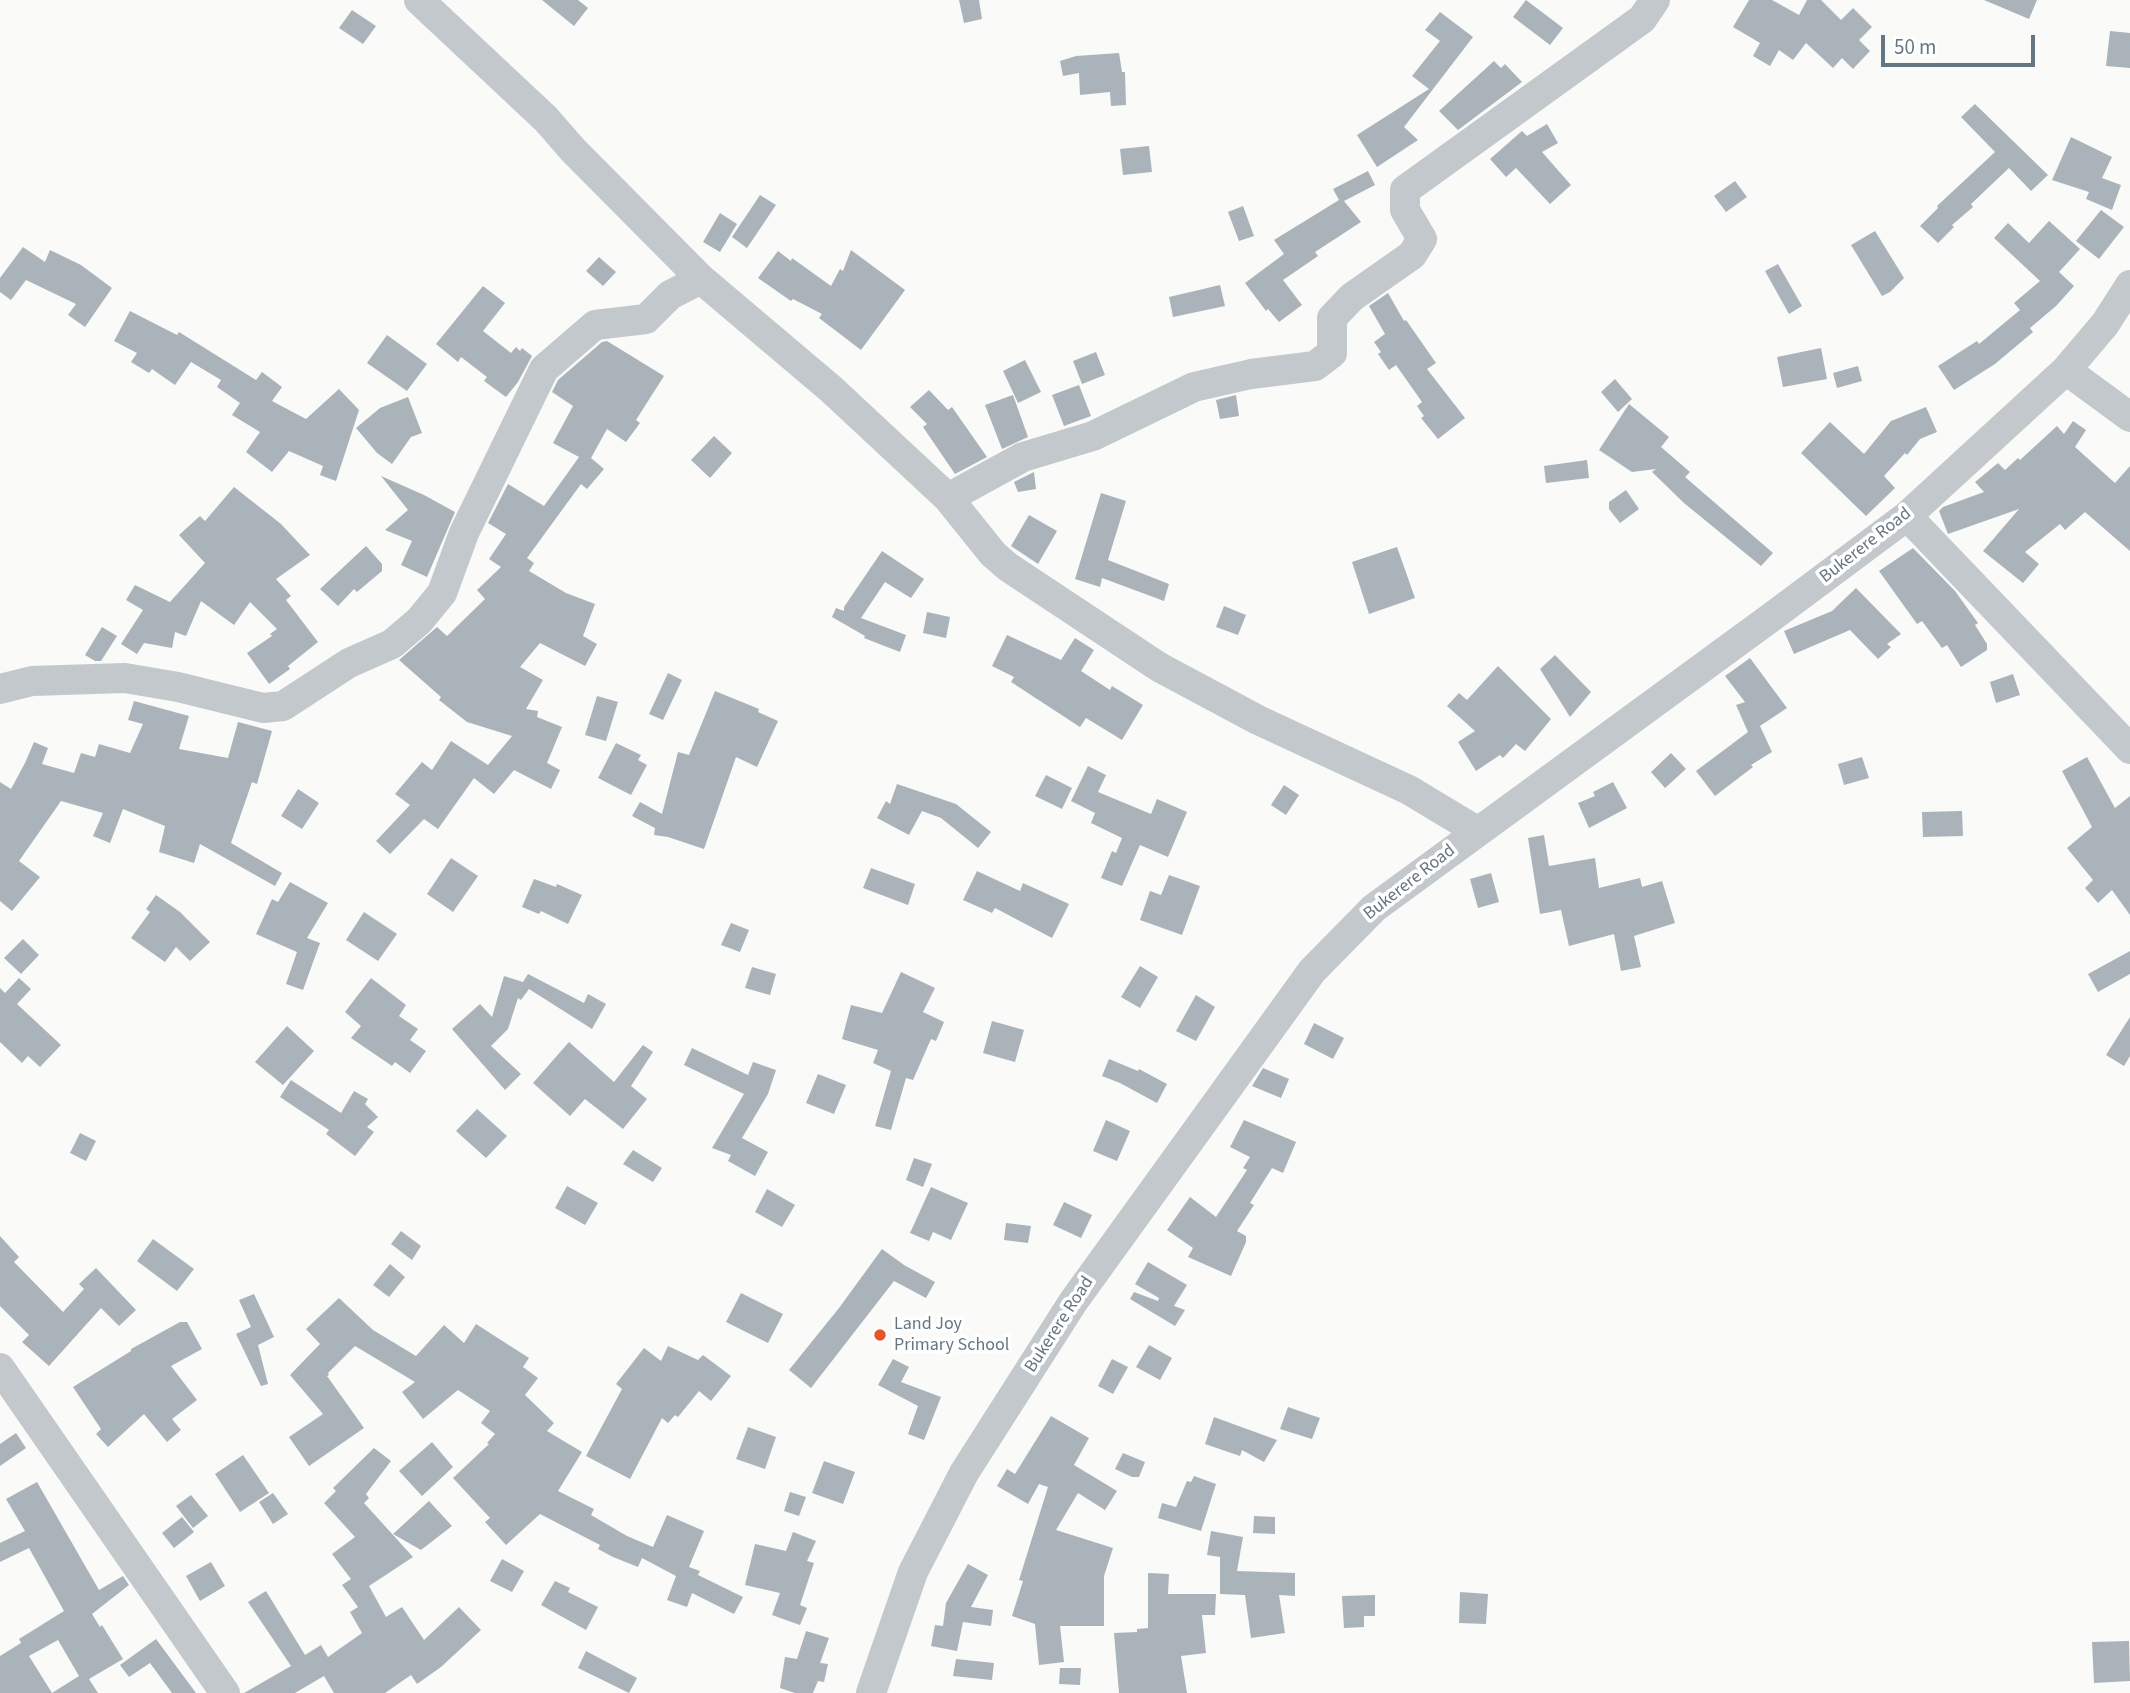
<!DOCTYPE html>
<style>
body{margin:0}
#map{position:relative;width:2130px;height:1693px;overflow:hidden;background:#fafaf8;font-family:"Source Sans 3",sans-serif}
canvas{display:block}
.scale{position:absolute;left:1881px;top:35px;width:154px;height:32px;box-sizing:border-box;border:4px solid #657683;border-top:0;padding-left:9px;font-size:21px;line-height:24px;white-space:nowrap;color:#657683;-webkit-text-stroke:5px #fff;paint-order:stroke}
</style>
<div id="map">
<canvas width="2130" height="1693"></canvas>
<div class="scale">50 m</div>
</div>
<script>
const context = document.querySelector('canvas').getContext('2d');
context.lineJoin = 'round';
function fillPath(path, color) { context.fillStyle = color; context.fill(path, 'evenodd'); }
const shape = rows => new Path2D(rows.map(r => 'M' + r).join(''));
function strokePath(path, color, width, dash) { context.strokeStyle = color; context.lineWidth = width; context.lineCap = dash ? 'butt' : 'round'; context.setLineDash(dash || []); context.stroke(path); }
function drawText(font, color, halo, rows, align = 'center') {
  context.font = font + ' "Source Sans 3",sans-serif'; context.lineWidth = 7; context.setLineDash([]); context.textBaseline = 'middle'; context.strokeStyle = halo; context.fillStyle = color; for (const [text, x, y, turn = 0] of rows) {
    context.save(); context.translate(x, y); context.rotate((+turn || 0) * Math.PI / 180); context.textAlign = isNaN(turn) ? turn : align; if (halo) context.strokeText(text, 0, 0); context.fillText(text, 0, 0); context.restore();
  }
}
fillPath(shape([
 [542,0,578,0,588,8,574,26],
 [959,0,979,0,982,19,964,23],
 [1526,0,1563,28,1550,45,1513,17],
 [1749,0,1772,0,1799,15,1807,0,1821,0,1841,20,1853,8,1872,27,1859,40,1870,51,1853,69,1842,58,1833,68,1806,43,1793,60,1779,50,1770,66,1753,56,1760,43,1733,27],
 [1984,0,2037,0,2029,19],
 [352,10,376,26,363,44,339,28],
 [1440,12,1473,37,1404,127,1418,140,1377,167,1357,135,1429,89,1412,76,1440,41,1425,30],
 [2110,31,2130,33,2130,68,2106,66],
 [1119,53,1122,72,1125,72,1126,105,1111,106,1110,92,1080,95,1079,73,1063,76,1060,61,1076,56],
 [1494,61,1501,68,1505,64,1522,82,1458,130,1439,111],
 [1975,104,2048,175,2031,191,2009,168,1971,204,1973,207,1952,225,1954,227,1938,243,1920,226,1938,208,1937,206,1995,152,1961,117],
 [1547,124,1558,143,1542,152,1571,185,1550,204,1516,168,1506,177,1490,159,1522,131,1527,136],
 [2071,137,2112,157,2102,178,2121,185,2112,210,2086,199,2089,192,2052,180],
 [1149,146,1152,172,1123,175,1120,149],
 [1368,171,1375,185,1344,201,1361,222,1315,252,1318,256,1283,280,1302,305,1279,322,1268,309,1266,311,1245,283,1284,254,1274,240,1339,200,1333,189],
 [1735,181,1747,197,1726,212,1714,196],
 [760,195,776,205,747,248,732,237],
 [1243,206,1254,236,1239,241,1228,212],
 [2101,210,2124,227,2099,259,2076,241],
 [720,213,737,224,720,252,703,242],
 [2049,221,2080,249,2059,272,2074,286,2056,306,2030,328,2033,332,1995,364,1954,390,1938,366,1977,341,1979,344,2020,310,2014,303,2040,281,1994,238,2008,223,2029,243],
 [1875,231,1904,278,1890,292,1882,296,1851,245],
 [23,247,45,262,50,250,81,265,112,288,85,327,68,315,76,304,26,280,11,300,0,292,0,278],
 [851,250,905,290,861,350,819,318,822,314,793,299,791,301,758,278,778,251,791,261,792,258,831,286,840,269,843,271],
 [599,257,616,272,603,286,586,271],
 [1778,264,1802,306,1789,314,1765,271],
 [1220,285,1225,306,1173,317,1169,297],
 [483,286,505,303,483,331,511,353,516,347,520,351,522,348,532,356,518,382,506,397,484,381,487,377,461,357,458,362,436,344],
 [1388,293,1404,321,1406,320,1436,363,1427,369,1465,418,1438,439,1421,418,1424,416,1417,406,1422,402,1396,365,1389,370,1378,354,1381,352,1374,342,1385,334,1369,306],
 [130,311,177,335,179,332,256,380,262,372,282,387,272,401,306,419,339,389,359,410,336,481,320,475,323,466,289,451,272,472,246,452,260,432,232,415,240,403,217,387,221,380,191,362,175,385,152,369,149,373,131,362,137,353,114,341],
 [387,335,427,364,407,391,367,363],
 [607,341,664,376,636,420,640,423,626,442,607,429,591,458,604,469,587,489,581,484,527,558,534,563,529,571,566,593,595,604,583,636,597,644,585,666,540,643,520,667,543,680,526,709,538,711,537,717,562,727,547,763,560,770,551,789,514,770,494,794,474,778,438,829,424,819,390,854,376,841,410,805,395,794,422,762,432,770,451,741,488,765,512,736,467,722,439,700,441,697,399,660,437,627,447,636,485,599,477,590,501,567,489,559,506,534,488,523,508,484,544,506,579,457,553,443,573,406,552,392,558,380,602,342],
 [1821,348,1827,379,1783,387,1777,357],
 [1096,352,1105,375,1082,384,1073,361],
 [1025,360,1041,392,1018,403,1003,371],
 [1858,366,1862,381,1837,388,1833,373],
 [1615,379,1632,399,1618,412,1601,392],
 [1079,385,1091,416,1064,426,1052,395],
 [929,390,948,410,952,407,987,457,955,474,923,427,927,424,910,407],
 [1013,395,1028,437,1002,449,985,405],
 [1236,395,1239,416,1220,419,1216,400],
 [408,397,422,433,411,437,392,464,377,453,356,428,380,408],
 [1629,404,1669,437,1661,447,1690,472,1685,477,1773,553,1761,566,1684,503,1652,472,1656,469,1632,472,1599,450],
 [1926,407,1937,432,1920,439,1907,455,1905,453,1884,476,1895,488,1866,516,1801,453,1830,422,1864,454,1891,421],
 [2073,421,2086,430,2075,447,2115,483,2130,466,2130,551,2085,512,2065,530,2060,524,2025,552,2039,564,2023,583,1983,551,2019,509,1948,534,1939,511,1943,507,1984,492,1975,482,1998,463,2005,470,2018,458,2020,460,2057,426,2064,434],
 [714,436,732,453,710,478,691,460],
 [1587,460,1589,478,1546,483,1544,466],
 [1034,472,1036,489,1018,492,1014,482],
 [381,476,424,495,455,512,427,577,401,565,412,541,385,530,408,510],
 [234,487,281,524,310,555,276,579,291,596,286,600,318,642,288,666,290,669,269,684,247,653,272,636,270,634,277,629,250,602,234,625,201,601,186,636,175,632,172,648,144,643,137,654,121,644,143,610,126,600,135,585,170,602,205,563,179,535,200,516,205,521],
 [1626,490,1639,509,1620,523,1609,509,1609,502],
 [1101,493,1126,501,1108,560,1169,584,1164,601,1102,578,1100,587,1075,579],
 [1029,515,1057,531,1038,564,1011,546],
 [366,546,382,564,382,571,357,592,354,589,338,606,320,589],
 [1397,547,1415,598,1369,614,1352,562],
 [1913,548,1955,591,1978,623,1975,625,1987,644,1987,650,1961,667,1947,645,1942,648,1922,621,1917,624,1879,571],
 [882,551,924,579,911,598,885,582,861,618,906,635,900,652,864,638,865,636,832,617,836,608,844,611,844,607],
 [1856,588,1901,634,1887,644,1891,647,1878,659,1850,630,1794,654,1784,631,1832,611],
 [1224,606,1246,615,1238,635,1216,627],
 [927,612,950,617,946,638,923,633],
 [102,627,117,636,101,661,95,661,85,655],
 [1007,635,1061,660,1075,638,1094,650,1081,671,1110,690,1112,686,1143,705,1122,740,1086,718,1080,727,1011,682,1014,677,992,666],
 [1555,655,1591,692,1570,717,1540,669],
 [1750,658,1787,708,1760,726,1772,752,1751,765,1753,767,1715,796,1696,771,1748,732,1736,705,1745,702,1725,676],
 [1498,666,1551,719,1525,751,1516,744,1503,758,1500,755,1476,771,1458,742,1475,731,1447,706,1459,693,1467,700],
 [668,673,682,680,663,720,649,714],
 [2013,674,2020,695,1996,703,1990,682],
 [715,691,759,709,758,712,778,721,757,767,736,757,704,849,668,837,654,835,655,828,632,816,640,802,662,814,678,752,689,755],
 [597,696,618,702,606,741,585,735],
 [134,701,189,716,179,749,228,758,238,722,272,731,257,784,252,782,231,843,282,873,275,886,200,844,194,863,159,852,165,826,123,809,110,843,93,836,103,813,61,801,19,861,40,877,12,911,0,901,0,782,11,789,25,763,34,742,48,748,42,764,74,773,81,753,95,757,99,744,130,753,143,724,128,720],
 [616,743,641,755,638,760,647,765,631,795,598,778],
 [1671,753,1686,769,1665,788,1651,772],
 [1862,757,1869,778,1844,785,1838,764],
 [2087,757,2115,808,2130,796,2130,915,2112,890,2098,903,2085,888,2093,880,2067,848,2092,827,2062,771],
 [1088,766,1106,775,1098,792,1151,814,1157,799,1187,812,1168,857,1140,845,1122,886,1101,878,1112,851,1116,853,1122,838,1091,823,1095,813,1071,801],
 [1046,775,1072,788,1062,809,1035,796],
 [1613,782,1627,808,1589,828,1578,803,1595,796,1593,792],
 [897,784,956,804,991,832,978,848,941,818,922,811,909,835,877,818,886,801,890,804],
 [1284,785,1299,795,1286,815,1271,805],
 [298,789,319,803,302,829,281,816],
 [1962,811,1963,836,1923,837,1922,812],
 [1544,835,1549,866,1595,858,1599,888,1640,878,1642,887,1662,881,1675,923,1634,936,1641,967,1621,971,1614,934,1569,946,1561,910,1540,914,1528,838],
 [451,858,478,876,453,912,427,894],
 [871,868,915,884,908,905,863,888],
 [977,871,1020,891,1023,883,1069,904,1052,938,995,908,992,913,963,900],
 [1491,873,1499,902,1478,908,1470,879],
 [1169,875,1200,886,1182,935,1140,920,1150,891,1161,895],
 [534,879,556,887,557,884,582,895,568,924,541,911,539,914,522,907],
 [290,882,328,903,307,938,320,943,303,990,286,984,297,952,256,934,272,899,278,902],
 [156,895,180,912,210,942,190,961,176,947,165,962,131,938,150,912,146,909],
 [364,912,397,934,378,961,346,940],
 [731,923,749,930,740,952,721,945],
 [23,939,39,955,21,974,4,958],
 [2130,951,2130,974,2098,992,2088,974],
 [1140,966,1158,977,1140,1008,1121,997],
 [752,967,776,974,770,995,745,988],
 [901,972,935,988,923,1012,944,1022,936,1041,931,1039,913,1080,906,1078,891,1130,875,1126,891,1071,873,1063,878,1050,842,1039,851,1005,882,1013],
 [528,974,584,1003,588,994,606,1004,592,1029,529,989,521,1000,518,998,508,1029,491,1046,521,1074,505,1090,452,1029,480,1004,492,1017,504,976,523,982],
 [19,978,31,989,17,1004,61,1045,40,1067,28,1056,22,1063,0,1042,0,988,5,993],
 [371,978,406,1005,399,1016,418,1029,410,1040,426,1051,410,1073,395,1062,392,1066,351,1038,361,1026,345,1012],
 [1196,995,1215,1007,1196,1041,1176,1031],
 [2130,1017,2130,1056,2124,1066,2106,1055],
 [992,1021,1024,1030,1015,1062,983,1053],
 [1314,1023,1344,1038,1333,1059,1304,1044],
 [287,1026,314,1051,283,1085,255,1062],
 [569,1042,614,1082,643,1045,653,1052,631,1086,647,1099,623,1129,585,1099,570,1116,533,1083],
 [692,1048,748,1075,753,1062,776,1070,768,1094,742,1138,768,1152,755,1176,728,1161,731,1155,712,1148,744,1094,684,1065],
 [1109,1059,1138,1071,1139,1069,1167,1084,1157,1103,1120,1083,1102,1076],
 [1263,1068,1289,1079,1281,1098,1252,1086],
 [818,1074,846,1085,834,1114,806,1103],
 [291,1080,341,1113,354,1091,368,1099,365,1104,378,1117,367,1127,374,1132,355,1156,326,1134,329,1130,280,1097],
 [477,1109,507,1136,486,1158,456,1131],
 [1106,1120,1130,1131,1117,1161,1093,1151],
 [1244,1120,1296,1142,1283,1173,1272,1168,1250,1203,1254,1205,1237,1231,1246,1236,1246,1242,1231,1276,1188,1257,1193,1248,1167,1230,1190,1197,1216,1217,1247,1170,1243,1168,1250,1157,1230,1147],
 [80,1133,96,1141,86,1161,70,1153],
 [633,1150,662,1168,653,1182,623,1164],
 [914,1158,932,1164,923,1187,906,1180],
 [567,1186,598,1203,585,1225,555,1208],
 [931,1187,968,1203,951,1240,933,1232,929,1241,910,1233],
 [767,1189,795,1205,782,1227,755,1212],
 [1064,1202,1092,1215,1081,1238,1053,1225],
 [1006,1223,1031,1226,1028,1243,1004,1240],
 [401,1231,421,1246,412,1260,391,1244],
 [0,1236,19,1257,14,1262,63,1312,84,1289,79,1284,96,1268,136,1310,119,1326,101,1308,49,1366,22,1342,29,1335,0,1306],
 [153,1239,194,1269,177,1291,137,1261],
 [882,1249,904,1265,935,1282,926,1298,894,1281,811,1388,789,1370,839,1308],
 [1148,1262,1187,1285,1174,1306,1185,1310,1175,1326,1130,1299,1134,1292,1158,1301,1159,1298,1135,1284],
 [390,1264,405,1277,389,1297,373,1285],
 [741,1293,783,1314,768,1343,726,1322],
 [254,1294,274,1337,258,1345,268,1384,261,1386,236,1334,251,1327,239,1300],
 [339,1298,373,1330,416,1356,444,1325,464,1343,476,1324,529,1358,523,1367,538,1378,525,1395,554,1423,547,1431,582,1452,558,1491,594,1509,591,1515,627,1536,653,1547,667,1515,704,1531,689,1567,700,1571,698,1575,743,1597,734,1614,692,1593,687,1607,667,1600,676,1576,642,1558,638,1567,613,1557,598,1549,600,1545,540,1514,506,1545,485,1522,490,1518,453,1478,489,1444,487,1443,495,1434,481,1423,490,1411,458,1390,423,1419,402,1392,415,1382,355,1346,328,1373,329,1375,327,1376,364,1428,309,1466,289,1437,323,1414,290,1375,320,1344,306,1329],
 [180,1322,187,1322,202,1349,171,1366,197,1400,172,1419,181,1430,167,1442,144,1414,108,1447,96,1434,101,1429,73,1387,131,1351,131,1349],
 [1149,1345,1172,1358,1160,1380,1136,1367],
 [668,1346,698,1360,703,1355,731,1376,711,1401,699,1391,678,1417,675,1415,668,1423,662,1418,630,1479,586,1456,622,1389,616,1384,644,1348,661,1361],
 [893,1359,909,1367,901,1382,941,1397,924,1440,908,1434,918,1406,878,1385],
 [1112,1359,1128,1367,1113,1394,1098,1386],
 [1288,1407,1320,1418,1312,1439,1280,1429],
 [1051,1416,1089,1438,1074,1465,1117,1491,1105,1510,1078,1493,1056,1530,1113,1548,1104,1576,1104,1626,1060,1626,1064,1662,1039,1665,1035,1624,1012,1616,1023,1581,1019,1580,1048,1487,1039,1484,1028,1504,997,1486,1007,1469,1015,1474],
 [1214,1417,1277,1440,1264,1462,1242,1450,1240,1456,1205,1444],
 [748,1427,776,1437,765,1469,736,1459],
 [16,1433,26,1448,0,1466,0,1444],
 [432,1442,453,1467,422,1496,399,1471],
 [374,1448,391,1461,366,1494,369,1498,364,1503,413,1557,369,1586,386,1617,402,1607,424,1640,459,1607,481,1630,441,1667,417,1684,411,1675,385,1693,334,1693,324,1676,295,1693,244,1693,291,1666,248,1602,266,1591,305,1655,321,1645,328,1657,362,1633,350,1612,358,1607,342,1585,351,1579,332,1554,355,1537,324,1503,336,1491,333,1488],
 [1123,1453,1145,1462,1139,1477,1132,1477,1115,1469],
 [243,1455,269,1493,240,1512,215,1474],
 [824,1461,855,1472,843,1504,812,1493],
 [1194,1476,1216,1484,1201,1531,1158,1518,1162,1503,1176,1507,1187,1481,1191,1482],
 [37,1482,99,1590,123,1576,129,1585,92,1614,100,1627,102,1625,123,1659,89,1679,98,1693,52,1693,79,1676,58,1640,29,1656,52,1693,0,1693,0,1656,21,1643,19,1639,64,1611,29,1548,0,1562,0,1543,25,1531,6,1499],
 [790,1492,806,1497,799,1516,784,1511],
 [273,1493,288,1514,273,1524,259,1502],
 [191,1495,208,1516,193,1528,176,1506],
 [429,1501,452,1526,421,1550,393,1534],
 [1254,1516,1275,1517,1275,1534,1253,1533],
 [182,1517,194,1532,174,1548,162,1533],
 [1211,1531,1243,1537,1237,1571,1295,1573,1295,1596,1279,1595,1285,1633,1251,1638,1245,1595,1220,1594,1220,1557,1207,1555],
 [793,1532,816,1541,807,1561,814,1563,800,1605,807,1608,800,1625,772,1615,780,1593,745,1585,755,1544,786,1551],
 [502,1559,524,1571,512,1592,490,1581],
 [211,1562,225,1586,200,1601,186,1576],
 [968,1564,988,1575,971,1607,993,1610,991,1626,963,1622,957,1651,931,1646,935,1625,943,1626,946,1603],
 [1148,1573,1169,1574,1168,1594,1216,1594,1215,1615,1202,1615,1206,1653,1181,1656,1187,1693,1119,1693,1114,1633,1137,1632,1137,1629,1148,1628],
 [555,1581,570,1588,568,1592,598,1607,586,1630,541,1605],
 [1460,1592,1488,1594,1486,1624,1459,1623],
 [1375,1595,1375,1616,1364,1616,1364,1627,1344,1628,1342,1596],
 [806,1631,829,1638,820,1663,828,1664,824,1682,818,1681,813,1693,795,1693,780,1688,785,1657,797,1659],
 [156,1639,196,1693,172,1693,150,1663,129,1677,120,1665],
 [2129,1641,2130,1681,2094,1683,2092,1642],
 [586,1651,637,1678,629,1693,578,1668],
 [956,1659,994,1663,992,1680,953,1676],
 [1060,1668,1081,1668,1080,1685,1059,1684]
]), '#aab3b9');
strokePath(shape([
 [419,0,546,119,573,150,701,279,831,389,948,498,993,554,1008,567,1159,667,1258,720,1409,790,1477,831],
 [2066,370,2130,417],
 [948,498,1023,457,1093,436,1194,387,1251,374,1315,366,1332,353,1332,318,1352,297,1412,255,1422,239,1405,210,1405,190,1642,19,1655,0],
 [1907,516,2130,749],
 [0,689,32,681,125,678,178,687,263,708,283,706,349,663,392,644,419,621,442,593,464,533,544,369,595,325,646,319,670,295,701,279],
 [0,1368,225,1693],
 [871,1693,913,1572,964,1473,1073,1302,1312,971,1374,908,1773,616,1907,516,2066,370,2105,324,2130,285]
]), '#c3c8cc', 30);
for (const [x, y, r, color] of [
 [880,1335,7,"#e4572e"]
]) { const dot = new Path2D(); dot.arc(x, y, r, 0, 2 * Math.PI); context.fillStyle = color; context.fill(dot); strokePath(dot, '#fff', 2.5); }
drawText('18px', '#657683', '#fff', [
 ["Bukerere Road",1866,546,-38],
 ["Bukerere Road",1410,883,-38],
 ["Bukerere Road",1060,1325,-57]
]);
drawText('18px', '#657683', '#fff', [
 ["Land Joy",894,1325],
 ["Primary School",894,1346]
], 'left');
</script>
